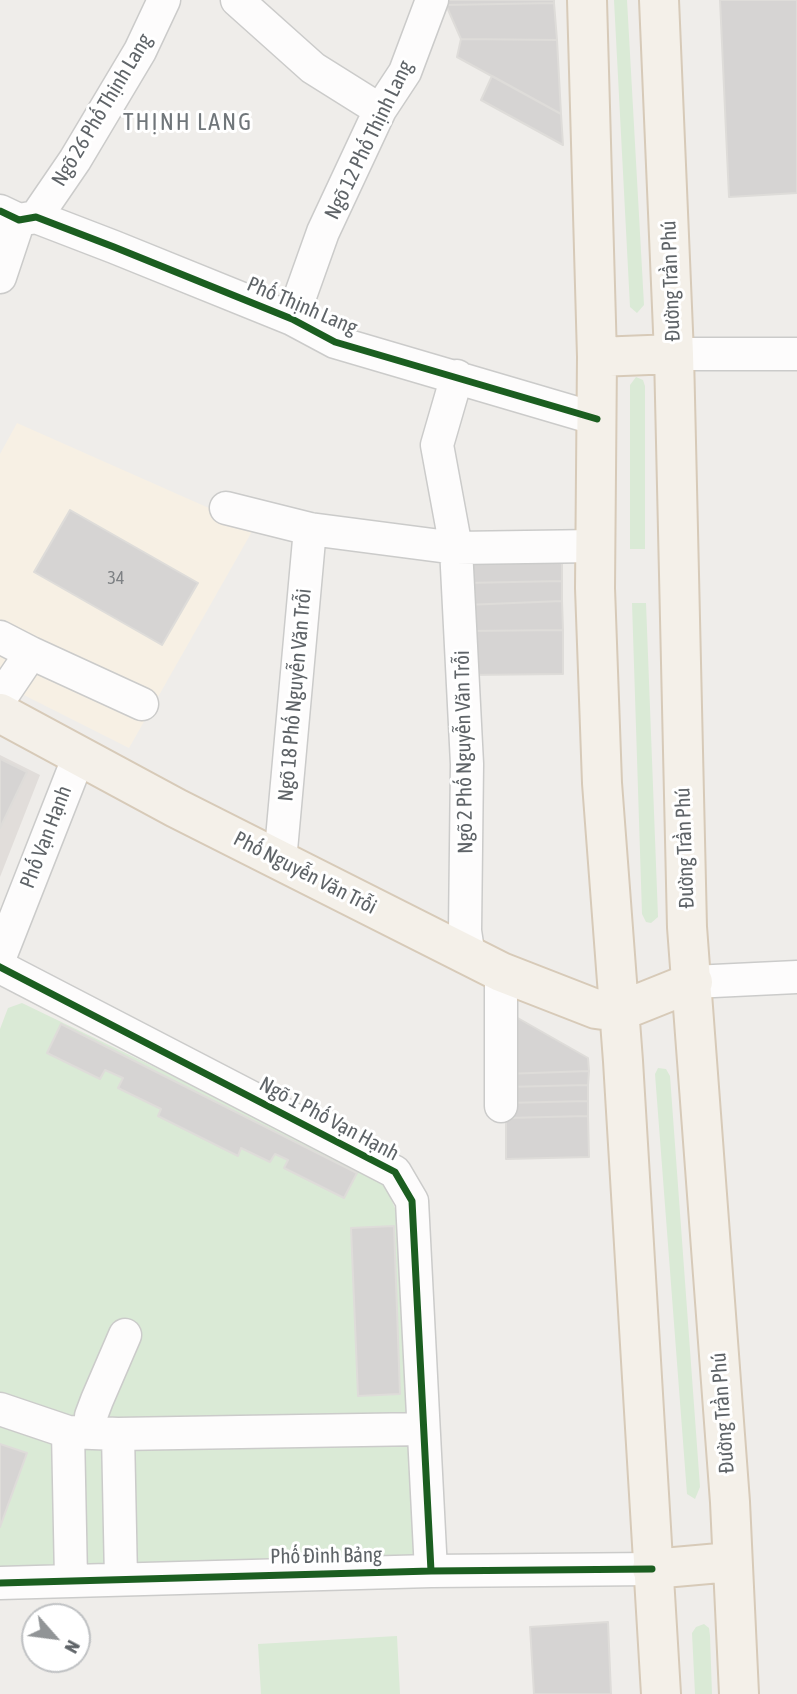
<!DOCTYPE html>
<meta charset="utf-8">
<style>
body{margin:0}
#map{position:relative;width:797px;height:1694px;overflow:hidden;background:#efedea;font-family:"Asap Condensed",sans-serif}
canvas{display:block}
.north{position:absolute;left:21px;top:1603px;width:70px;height:70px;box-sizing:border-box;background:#fff;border:2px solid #bfc1c3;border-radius:50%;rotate:118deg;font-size:19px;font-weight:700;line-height:28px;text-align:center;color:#5f6468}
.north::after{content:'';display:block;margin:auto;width:24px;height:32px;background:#919496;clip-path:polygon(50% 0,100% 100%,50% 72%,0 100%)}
</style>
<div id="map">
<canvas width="797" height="1694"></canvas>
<div class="north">N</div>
</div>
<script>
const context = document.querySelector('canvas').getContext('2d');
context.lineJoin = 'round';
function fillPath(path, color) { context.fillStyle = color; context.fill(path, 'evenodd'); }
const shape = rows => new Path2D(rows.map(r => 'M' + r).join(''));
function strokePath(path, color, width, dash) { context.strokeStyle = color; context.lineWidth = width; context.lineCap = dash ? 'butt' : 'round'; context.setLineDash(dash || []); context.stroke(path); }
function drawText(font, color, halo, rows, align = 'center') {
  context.font = font + ' "Asap Condensed",sans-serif'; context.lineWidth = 6; context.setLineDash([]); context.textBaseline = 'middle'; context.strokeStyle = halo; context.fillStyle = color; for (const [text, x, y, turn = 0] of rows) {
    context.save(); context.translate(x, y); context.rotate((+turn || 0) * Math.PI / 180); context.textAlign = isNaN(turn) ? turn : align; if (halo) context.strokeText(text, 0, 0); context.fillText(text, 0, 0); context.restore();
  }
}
fillPath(shape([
 [17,423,254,528,129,748,0,683,0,454]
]), '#f7f0e4');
fillPath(shape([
 [0,755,40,775,0,877]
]), '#e1ddda');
fillPath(shape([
 [614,0,627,0,644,305,637,313,630,307],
 [636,377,643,380,645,386,645,549,630,549,630,385],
 [632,603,646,603,658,917,651,923,646,922,642,914],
 [22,1003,372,1172,387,1188,396,1211,421,1563,0,1568,0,1029,8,1008],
 [658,1068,666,1069,670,1076,700,1487,695,1499,687,1494,655,1074],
 [704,1624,709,1628,710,1636,712,1694,695,1694,692,1633,696,1627],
 [397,1636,400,1694,261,1694,258,1644]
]), '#daead6');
const building = shape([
 [446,0,554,0,554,3,446,5,446,0],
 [720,0,797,0,797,193,729,197,720,0],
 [554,3,557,40,461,39,446,5,554,3],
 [461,39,557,40,561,114,457,57,461,39],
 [492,76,561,114,563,145,481,100,492,76],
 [70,510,198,583,162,645,34,572,70,510],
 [562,555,562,581,465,583,464,558,562,555],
 [562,581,562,601,465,605,465,583,562,581],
 [562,601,563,630,466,631,465,605,562,601],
 [563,630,563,674,467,675,466,631,563,630],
 [0,759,27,772,0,828,0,759],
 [516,1017,588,1058,589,1071,504,1074,516,1017],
 [61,1024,357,1173,344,1198,284,1168,288,1160,275,1154,270,1162,241,1148,238,1156,158,1116,161,1109,118,1088,123,1078,105,1070,100,1079,47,1053,61,1024],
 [589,1071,588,1085,505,1087,504,1074,589,1071],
 [588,1085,588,1101,505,1103,505,1087,588,1085],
 [588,1101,588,1116,506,1118,505,1103,588,1101],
 [588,1116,589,1157,506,1159,506,1118,588,1116],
 [394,1226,400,1394,358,1396,351,1228,394,1226],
 [0,1444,27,1453,0,1527,0,1444],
 [608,1622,611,1694,534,1694,530,1627,608,1622]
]);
fillPath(building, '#d6d4d3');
strokePath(building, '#dedcd9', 2);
const minor = shape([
 [237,0,313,68,380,110],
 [0,211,19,220,36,217,114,247,292,319,335,342,597,419],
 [36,217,75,160,140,51,164,0],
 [0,277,19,220],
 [292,319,323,232,380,110,405,72,432,0],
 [674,354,797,354],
 [457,376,437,445,456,548,467,764,465,931,469,957],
 [226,508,310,529,456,548,596,546],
 [0,637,31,653],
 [0,699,31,653,142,704],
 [280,861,310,529],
 [0,957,79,756],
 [0,967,395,1172,412,1201,431,1571],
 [501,972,501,1106],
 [693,982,797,977],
 [0,1409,68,1432,118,1434,423,1429],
 [68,1432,71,1579],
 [91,1433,91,1416,97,1400,125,1335],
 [118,1434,121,1579],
 [0,1583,431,1571,652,1569]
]);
const major = shape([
 [587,0,597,357,595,588,602,783,623,1061,661,1694],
 [659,0,674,354,687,927,730,1502,739,1694],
 [597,357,674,354],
 [0,713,176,808,501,972,596,1009,618,1012,693,982],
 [652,1569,731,1562]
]);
strokePath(minor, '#cbcbca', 35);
strokePath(major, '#d7cab8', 42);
strokePath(minor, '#fdfcfc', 32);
strokePath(major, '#f4f0e9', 38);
strokePath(shape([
 [0,211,19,220,36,217,114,247,292,319,335,342,597,419],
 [0,967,395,1172,412,1201,431,1571],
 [0,1583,431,1571,652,1569]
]), '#1b5e20', 7);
drawText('18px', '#7e8184', null, [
 ["34",116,578]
]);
drawText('21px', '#5f6468', '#fff', [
 ["Ngõ 26 Phố Thịnh Lang",102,110,-59],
 ["Ngõ 12 Phố Thịnh Lang",369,140,-64],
 ["Đường Trần Phú",671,281,-92],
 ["Phố Thịnh Lang",302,306,23],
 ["Ngõ 18 Phố Nguyễn Văn Trỗi",295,695,-85],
 ["Ngõ 2 Phố Nguyễn Văn Trỗi",464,752,-91],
 ["Phố Vạn Hạnh",46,837,-69],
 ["Đường Trần Phú",685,848,-92],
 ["Phố Nguyễn Văn Trỗi",305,873,27],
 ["Ngõ 1 Phố Vạn Hạnh",329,1119,28],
 ["Đường Trần Phú",723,1413,-94],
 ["Phố Đình Bảng",326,1556,-1]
]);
context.letterSpacing = '2px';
drawText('24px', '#70767a', '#fff', [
 ["THỊNH LANG",188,122]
]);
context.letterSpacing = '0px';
</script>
